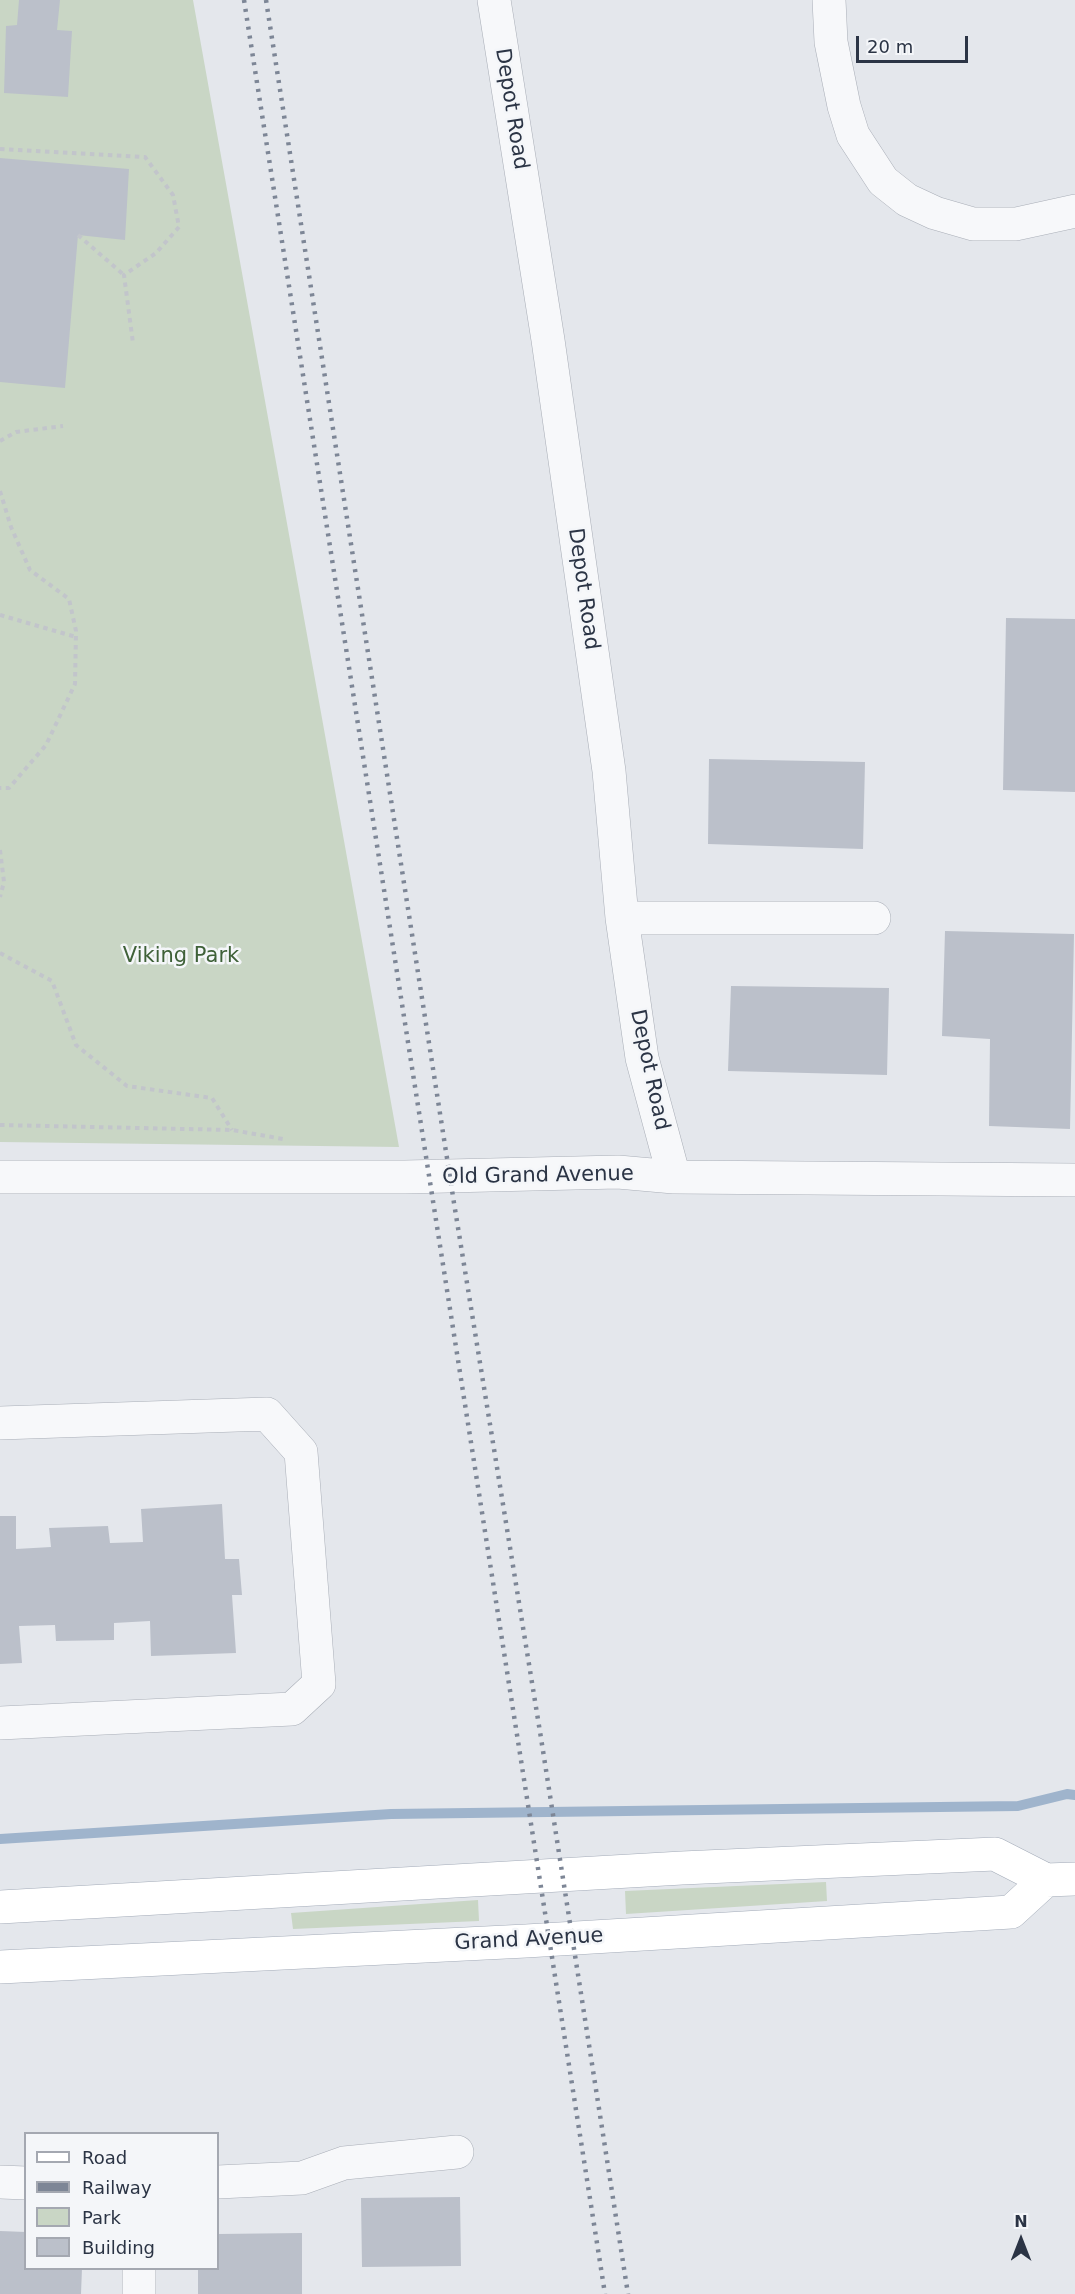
<!DOCTYPE html>
<style>
body{margin:0}
#map{position:relative;width:1075px;height:2294px;overflow:hidden;background:#e4e7ec;font-family:"DejaVu Sans",sans-serif}
canvas{display:block}
.legend{position:absolute;left:24px;top:2132px;width:195px;height:138px;box-sizing:border-box;background:#f4f6f9;border:2px solid #a4a8b1;margin:0;padding:8px 10px;list-style:none;font-size:18px;color:#2b3445}
.legend li{display:flex;align-items:center;gap:12px;height:30px}
.legend b{width:30px;border:2px solid #a4a8b1}
.north{position:absolute;left:991px;top:2210px;width:60px;height:60px;-webkit-text-stroke:4px #f4f6f9;paint-order:stroke;rotate:0deg;font-size:16px;font-weight:700;line-height:24px;text-align:center;color:#2b3445}
.north::after{content:'';display:block;margin:auto;width:21px;height:27px;background:#2b3445;clip-path:polygon(50% 0,100% 100%,50% 72%,0 100%)}
.scale{position:absolute;left:856px;top:36px;width:112px;height:27px;box-sizing:border-box;border:3px solid #2b3445;border-top:0;padding-left:8px;font-size:18px;line-height:21px;white-space:nowrap;color:#2b3445;-webkit-text-stroke:4px #f4f6f9;paint-order:stroke}
</style>
<div id="map">
<canvas width="1075" height="2294"></canvas>
<ul class="legend">
<li><b style="height:8px;background:#fff"></b>Road</li>
<li><b style="height:8px;background:#7d8696"></b>Railway</li>
<li><b style="height:16px;background:#c9d6c5"></b>Park</li>
<li><b style="height:16px;background:#bbc0ca"></b>Building</li>
</ul>
<div class="north">N</div>
<div class="scale">20 m</div>
</div>
<script>
const context = document.querySelector('canvas').getContext('2d');
context.lineJoin = 'round';
function fillPath(path, color) { context.fillStyle = color; context.fill(path, 'evenodd'); }
const shape = rows => new Path2D(rows.map(r => 'M' + r).join(''));
function strokePath(path, color, width, dash) { context.strokeStyle = color; context.lineWidth = width; context.lineCap = dash ? 'butt' : 'round'; context.setLineDash(dash || []); context.stroke(path); }
function drawText(font, color, halo, rows, align = 'center') {
  context.font = font + ' "DejaVu Sans",sans-serif'; context.lineWidth = 5; context.setLineDash([]); context.textBaseline = 'middle'; context.strokeStyle = halo; context.fillStyle = color; for (const [text, x, y, turn = 0] of rows) {
    context.save(); context.translate(x, y); context.rotate((+turn || 0) * Math.PI / 180); context.textAlign = isNaN(turn) ? turn : align; if (halo) context.strokeText(text, 0, 0); context.fillText(text, 0, 0); context.restore();
  }
}
fillPath(shape([
 [0,0,193,0,399,1147,0,1142],
 [826,1882,827,1901,626,1914,625,1891],
 [478,1900,479,1921,293,1929,291,1913]
]), '#c9d6c5');
strokePath(shape([
 [0,1839,391,1814,1018,1806,1067,1794,1075,1795]
]), '#9fb4cc', 10);
fillPath(shape([
 [19,0,60,0,57,30,72,31,68,97,4,93,6,26,17,25],
 [0,158,129,169,125,240,78,235,65,388,0,382],
 [1006,618,1075,619,1075,792,1003,790],
 [709,759,865,762,863,849,708,844],
 [945,931,1074,934,1070,1129,989,1126,990,1039,942,1036],
 [731,986,889,988,887,1075,728,1071],
 [222,1504,225,1559,239,1559,242,1595,232,1595,236,1653,151,1656,150,1621,114,1623,114,1640,56,1641,55,1625,19,1626,22,1663,0,1664,0,1516,16,1516,16,1549,51,1547,49,1528,108,1526,110,1543,143,1542,141,1509],
 [460,2197,461,2266,362,2267,361,2198],
 [0,2231,26,2232,26,2268,82,2268,81,2294,0,2294],
 [302,2233,302,2294,198,2294,198,2268,218,2268,218,2234]
]), '#bbc0ca');
const minor = shape([
 [494,0,548,340,609,771,622,918,642,1058,674,1177],
 [829,0,831,42,844,106,853,135,883,181,907,200,935,213,973,224,1016,224,1075,211],
 [622,918,874,918],
 [0,1177,405,1177,618,1172,674,1177,1075,1180],
 [0,1423,267,1414,301,1452,319,1684,292,1709,0,1723],
 [0,2182,26,2183],
 [218,2182,302,2178,344,2163,457,2152],
 [139,2294,139,2268]
]);
const major = shape([
 [0,1907,682,1868,995,1854,1046,1880,1075,1879],
 [0,1967,526,1941,1011,1912,1046,1880]
]);
strokePath(minor, '#a9aeb7', 34);
strokePath(major, '#a3abb8', 34);
strokePath(shape([
 [0,149,145,157,173,195,179,227,156,253,124,275,133,343],
 [78,235,124,275],
 [0,441,16,432,63,426],
 [0,491,11,527,30,570,69,599,76,631,75,684,46,745,9,788,0,788],
 [0,615,76,637],
 [0,850,4,882,0,897],
 [0,953,52,981,76,1045,127,1086,212,1098,232,1130],
 [0,1125,232,1130,283,1139]
]), '#c2c5cb', 4, [4.5, 4.5]);
strokePath(minor, '#f7f8fa', 33);
strokePath(major, '#fff', 33);
strokePath(shape([
 [244,0,605,2294],
 [266,0,454,1203,541,1738,628,2294]
]), '#7d8696', 4.5, [3, 6]);
drawText('21px', '#2b3445', '#f4f6f9', [
 ["Depot Road",511,109,81],
 ["Depot Road",583,589,82],
 ["Depot Road",649,1070,78],
 ["Old Grand Avenue",538,1176,-1],
 ["Grand Avenue",529,1940,-3]
]);
drawText('21px', '#3f6138', '#f4f6f9', [
 ["Viking Park",181,957]
]);
</script>
